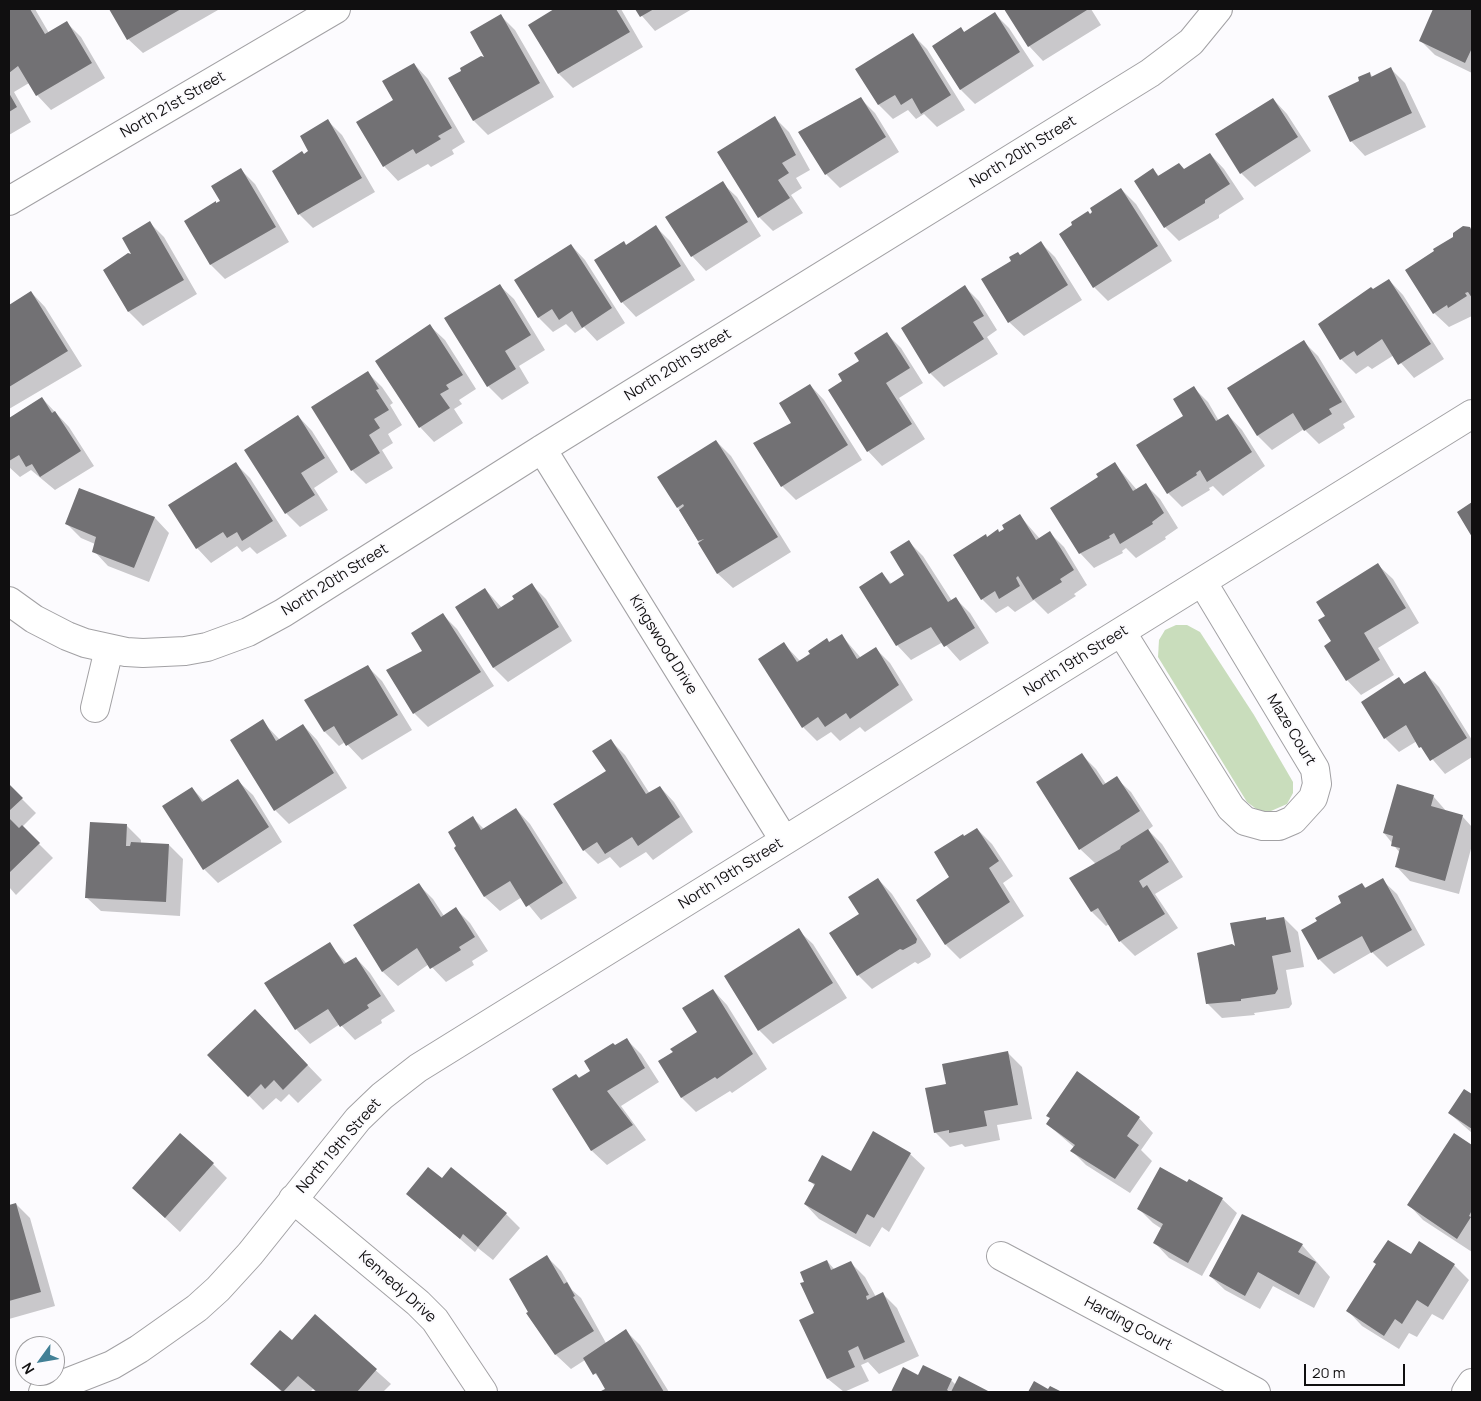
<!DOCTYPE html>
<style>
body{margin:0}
#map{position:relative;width:1481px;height:1401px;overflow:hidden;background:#fcfbfe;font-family:Manrope,sans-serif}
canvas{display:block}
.frame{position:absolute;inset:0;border:10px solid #100f10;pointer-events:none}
.north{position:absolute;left:15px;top:1336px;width:50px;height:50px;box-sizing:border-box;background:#fcfbfe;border:1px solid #9e9d9f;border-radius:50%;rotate:238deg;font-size:14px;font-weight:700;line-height:20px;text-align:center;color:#100f10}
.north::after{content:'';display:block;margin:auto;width:18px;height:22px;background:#428096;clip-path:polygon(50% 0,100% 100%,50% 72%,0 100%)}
.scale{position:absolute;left:1304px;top:1364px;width:101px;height:22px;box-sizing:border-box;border:2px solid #100f10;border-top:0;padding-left:6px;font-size:15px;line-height:18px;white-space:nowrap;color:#100f10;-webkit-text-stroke:4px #fcfbfe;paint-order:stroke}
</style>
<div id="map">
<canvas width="1481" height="1401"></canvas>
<div class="frame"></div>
<div class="north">N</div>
<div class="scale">20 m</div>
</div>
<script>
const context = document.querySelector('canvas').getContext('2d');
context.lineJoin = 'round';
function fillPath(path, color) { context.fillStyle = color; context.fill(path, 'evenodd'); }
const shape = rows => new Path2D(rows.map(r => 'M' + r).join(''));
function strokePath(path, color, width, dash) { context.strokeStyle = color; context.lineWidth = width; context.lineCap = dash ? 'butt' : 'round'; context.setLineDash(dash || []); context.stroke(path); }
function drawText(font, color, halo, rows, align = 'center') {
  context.font = font + ' Manrope,sans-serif'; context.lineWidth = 4; context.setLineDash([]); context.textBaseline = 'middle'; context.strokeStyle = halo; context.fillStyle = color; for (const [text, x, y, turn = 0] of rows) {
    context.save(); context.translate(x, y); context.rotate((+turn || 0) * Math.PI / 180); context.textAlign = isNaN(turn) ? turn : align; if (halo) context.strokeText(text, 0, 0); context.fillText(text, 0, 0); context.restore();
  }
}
fillPath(shape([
 [1176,625,1187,625,1200,632,1254,715,1293,782,1293,793,1287,804,1271,811,1259,811,1247,802,1158,657,1159,640,1165,630]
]), '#c9ddbc');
fillPath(shape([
 [9,9,35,9,49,33,67,23,81,37,105,78,51,110,37,95,29,83,14,92,31,122,9,135],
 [110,9,217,9,218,10,143,53,128,39],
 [560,9,621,9,643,47,573,88,559,74,530,26],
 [636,9,692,9,655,31],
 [1006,9,1091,9,1101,25,1043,61,1029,46],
 [1436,9,1472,9,1472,73,1435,55,1421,41],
 [995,14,1009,28,1034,66,975,104,961,90,933,47,961,29,965,33],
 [500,15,515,30,554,97,488,135,474,121,449,79,487,58],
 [913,35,927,49,965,110,937,127,924,114,916,119,908,110,893,119,879,105,857,69],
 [414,64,428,79,465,142,452,150,454,154,431,167,428,164,398,181,384,166,395,101],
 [1391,69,1405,83,1426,127,1365,156,1351,141,1361,82,1369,73,1373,77],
 [860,98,875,113,899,152,840,188,826,174,800,132],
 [1273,99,1287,114,1311,151,1255,187,1241,173],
 [775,118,789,132,810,170,796,178,802,188,791,195,803,213,773,231,759,217],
 [328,121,342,135,375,192,313,228,299,214,305,155,310,152],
 [1210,154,1224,169,1244,199,1219,215,1219,218,1179,241,1165,227,1153,170,1159,176,1184,170],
 [241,170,255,184,289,242,225,279,211,265,186,221,222,202],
 [722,183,737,197,761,236,706,271,692,256],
 [1121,189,1136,204,1172,261,1108,301,1094,287,1091,215],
 [150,223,164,237,197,294,143,326,129,312,133,255],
 [656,227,670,241,695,280,636,317,622,302,596,260,627,246],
 [1469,228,1472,231,1472,316,1449,327,1434,313],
 [1041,243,1055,257,1082,300,1024,336,1009,322,1013,261],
 [571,245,585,260,625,323,597,341,584,327,575,333,566,324,553,332,539,318,516,280],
 [1389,280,1403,295,1444,359,1414,378,1394,355,1372,369,1368,366,1356,374,1341,359,1319,324],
 [499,285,514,299,545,350,519,366,529,383,502,400,488,386],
 [965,287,979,301,997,330,987,337,998,354,944,387,930,373],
 [31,292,45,307,82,366,9,409,9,306],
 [430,326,445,340,476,389,459,400,462,404,454,409,463,423,434,442,420,427],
 [887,334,901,348,923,383,899,398,925,439,882,466,868,451,844,381],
 [1304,342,1318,356,1355,417,1343,424,1345,428,1319,444,1304,429,1272,450,1258,436,1229,389],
 [368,373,382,387,393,403,390,405,402,425,388,434,393,443,382,450,393,468,366,484,352,470],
 [810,385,824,400,862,460,796,500,782,486,792,423],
 [1194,388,1208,402,1219,421,1228,415,1242,430,1265,466,1223,496,1213,486,1209,488,1210,490,1182,507,1168,493,1185,416],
 [42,398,69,427,94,466,55,490,31,470,20,477,9,467,9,419],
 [298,416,312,431,338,472,314,488,328,510,300,527,286,513],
 [716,441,731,456,791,552,733,588,718,574,678,508],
 [236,464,250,478,287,536,257,554,250,547,242,552,237,546,211,563,197,548,170,505],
 [1115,464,1137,490,1146,485,1160,499,1178,528,1165,537,1166,539,1136,558,1126,548,1122,551,1123,553,1094,568,1080,553],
 [80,489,155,518,169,533,149,582,108,566,94,551,95,544,81,538,67,524],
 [1020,516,1040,539,1050,533,1064,547,1087,585,1074,594,1076,596,1048,614,1034,600,1015,612,1008,606,996,613,982,599,988,539,1006,529],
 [909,542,923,556,952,601,956,599,970,613,989,643,960,661,943,642,911,660,897,645,882,574,892,584,906,576],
 [1378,565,1393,579,1419,623,1378,648,1394,675,1361,695,1347,680,1327,617],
 [532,585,546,599,572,641,508,682,494,668,456,607,485,589,502,608,516,600],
 [443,615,457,629,494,686,428,727,414,713,423,651],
 [842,636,861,658,876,649,890,663,913,700,865,732,860,727,840,741,831,732,817,741,803,727,784,644,800,661,827,640,830,643],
 [367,666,382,681,412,730,362,760,345,742,339,746,325,732,306,700],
 [1425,673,1439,687,1472,740,1472,757,1445,774,1417,741,1399,752,1385,738,1399,679,1405,685],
 [262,721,280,740,303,725,317,740,347,788,289,824,275,810],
 [611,741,625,755,650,794,660,787,674,802,693,832,653,860,646,852,620,868,610,857,598,864,584,850,607,771],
 [1082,755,1096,769,1106,784,1116,778,1131,792,1153,826,1148,830,1162,844,1183,877,1155,894,1178,928,1135,956,1120,941,1109,924,1106,926,1092,912,1096,864,1080,849,1038,783],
 [238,781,253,795,282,842,218,883,204,869,192,788,205,802],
 [9,786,36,813,22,827,53,858,16,895,9,887],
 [1433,796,1447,812,1462,816,1472,827,1472,845,1459,894,1410,881,1396,866,1400,853,1384,833],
 [516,809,530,824,577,898,541,920,522,897,500,911,485,897,455,848,473,818,484,829],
 [91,823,127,826,141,840,141,844,169,845,183,859,180,916,101,911,86,897],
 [977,829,992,844,1013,876,1003,883,1024,916,960,959,946,945,918,900,951,877,964,837],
 [878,879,892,894,931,954,930,957,918,964,915,962,872,989,858,975,860,914],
 [1382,880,1397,894,1425,945,1387,967,1372,952,1334,974,1319,959,1303,930,1343,904,1362,884,1367,889],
 [419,885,433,899,444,916,456,909,470,923,488,951,472,961,474,965,446,982,429,964,398,986,383,972,354,925],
 [1265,918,1268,921,1284,918,1298,932,1304,967,1286,970,1292,1004,1289,1008,1254,1013,1255,1015,1222,1018,1208,1004,1236,948],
 [798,930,813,944,847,998,773,1044,759,1030],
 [329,944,347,964,356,958,370,973,395,1011,381,1020,382,1023,355,1040,340,1024,310,1044,296,1029],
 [713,990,727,1005,767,1069,732,1093,730,1091,696,1112,682,1098,660,1061,699,1033],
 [269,1025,322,1080,298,1103,289,1094,281,1102,276,1098,263,1110,209,1055],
 [626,1039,641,1054,659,1082,621,1106,646,1140,607,1165,592,1151,554,1089,592,1071,615,1047],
 [1008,1053,1022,1067,1032,1119,997,1125,1000,1140,965,1147,962,1144,950,1147,935,1132,947,1085],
 [1078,1073,1139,1118,1153,1133,1141,1150,1152,1161,1130,1193,1086,1165,1072,1151,1075,1148,1047,1124],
 [1464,1091,1472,1096,1472,1133,1449,1113],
 [1454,1135,1472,1147,1472,1252,1423,1220,1409,1205],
 [910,1154,925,1168,889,1232,882,1227,870,1247,819,1219,805,1204,815,1186,810,1181,851,1173],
 [213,1164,227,1178,180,1232,133,1188],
 [442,1180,506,1214,520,1228,493,1260,478,1248,475,1252,408,1194],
 [1222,1199,1237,1213,1202,1276,1169,1258,1155,1243,1162,1229,1153,1223,1139,1209],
 [16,1204,30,1218,55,1306,9,1319,9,1206],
 [1419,1243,1454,1265,1469,1280,1443,1320,1432,1314,1417,1337,1409,1333,1399,1349,1362,1326,1348,1311,1411,1256],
 [1302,1245,1330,1277,1314,1308,1273,1286,1260,1309,1225,1290,1210,1276],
 [547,1257,561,1271,572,1290,581,1298,606,1343,626,1331,640,1345,669,1392,602,1392,607,1389,585,1360,571,1369,556,1355,527,1314],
 [827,1261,835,1270,851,1263,865,1277,876,1297,883,1294,897,1308,919,1356,879,1374,868,1362,861,1365,869,1381,844,1392,828,1379,801,1320,815,1314],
 [315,1316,391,1384,383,1392,316,1392,313,1389,310,1392,282,1392,252,1364,292,1342],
 [903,1369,918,1376,951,1380,956,1385,959,1378,985,1392,892,1392]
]), '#0003');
fillPath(shape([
 [9,9,30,9,45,34,67,21,92,63,36,96,18,66,9,73],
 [109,9,181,9,127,40],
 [554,9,616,9,630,32,558,74,528,25],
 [635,9,654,9,640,17],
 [1004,9,1086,9,1087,10,1028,47],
 [1433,9,1472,9,1472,48,1465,63,1419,41],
 [995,12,1020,52,960,90,932,46,961,27,964,32],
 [501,14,540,83,473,121,448,78,461,71,460,68,481,56,484,57,470,32],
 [913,33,951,95,921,114,912,98,901,105,895,95,878,105,855,69],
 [414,63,452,128,438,136,441,139,416,154,413,149,383,167,356,122,393,100,382,81],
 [1391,67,1412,113,1350,142,1328,96,1359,81,1358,77,1370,72,1371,77],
 [9,93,17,107,9,112],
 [861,97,886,137,825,175,798,132],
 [1273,98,1298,137,1240,174,1215,134],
 [775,116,796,155,782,163,789,173,778,180,790,198,758,218,717,152],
 [328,119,362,178,298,215,272,171,302,151,304,154,308,151,300,136],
 [1210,153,1230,184,1205,200,1205,203,1164,228,1134,181,1153,168,1158,176,1179,163,1184,169],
 [241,168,276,227,210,265,184,221,216,201,216,203,220,201,211,186],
 [723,181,748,222,691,257,665,217],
 [1121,188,1158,246,1093,288,1059,234,1072,225,1071,222,1088,211,1090,214,1092,212,1090,208],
 [150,221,184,280,128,312,103,270,128,253,131,254,122,238],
 [656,225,681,266,621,303,594,260,624,241,626,245],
 [1463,226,1470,227,1472,231,1472,298,1468,292,1465,293,1467,296,1448,308,1447,305,1433,314,1405,270,1434,251,1433,249,1453,237,1453,233],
 [1041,241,1068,285,1008,323,981,279,1011,261,1009,257,1018,252,1020,255],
 [571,244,612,308,582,328,572,311,559,320,552,309,538,318,514,280],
 [1389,279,1431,344,1398,365,1382,339,1357,356,1354,351,1340,360,1318,324,1371,287,1373,289],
 [500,284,531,335,505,351,516,369,487,387,444,318],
 [965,285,984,316,973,322,984,339,929,374,901,328],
 [31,291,68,351,9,387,9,305],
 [430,324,463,375,446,385,449,389,440,394,450,408,419,428,375,361],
 [887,332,910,368,886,383,912,424,867,452,828,390,842,381,838,374,859,361,854,353],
 [1304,340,1342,402,1329,409,1332,414,1304,431,1293,413,1257,436,1227,388],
 [368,371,379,389,376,390,389,410,374,419,380,428,369,435,380,453,351,471,311,407],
 [810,384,848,445,781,487,753,443,791,423,779,403],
 [1194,386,1216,421,1228,414,1252,452,1207,482,1200,470,1196,473,1197,475,1167,494,1136,445,1183,416,1173,399],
 [42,397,52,413,55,411,81,451,40,477,32,464,26,467,19,455,9,461,9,418],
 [298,415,325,458,301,473,315,495,285,514,244,450],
 [716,440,778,537,717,574,698,543,704,539,698,541,679,510,684,506,683,504,677,508,657,477],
 [236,462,273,521,242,541,237,532,227,538,223,532,196,549,168,505],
 [1115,462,1133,491,1146,483,1164,513,1152,522,1153,524,1120,544,1114,533,1109,536,1110,538,1079,554,1050,508,1098,477,1096,474],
 [79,488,155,517,134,568,92,552,96,537,65,524],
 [1472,502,1472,537,1457,512],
 [1020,514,1036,540,1050,531,1074,570,1060,579,1062,582,1033,600,1018,576,1016,578,1020,586,999,599,995,591,981,600,953,555,986,534,987,537,998,529,999,532,1004,529,1002,525],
 [909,540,948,602,956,597,975,628,944,647,931,627,896,646,859,587,882,572,890,584,904,575,890,552],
 [1378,563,1406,608,1364,633,1380,660,1346,681,1324,646,1331,641,1318,620,1325,616,1316,602],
 [532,583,559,627,493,668,455,607,485,588,498,609,514,599,512,596],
 [443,613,481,672,413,714,386,670,422,651,411,633],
 [842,634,857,659,876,647,899,685,850,719,846,713,825,727,818,717,802,728,758,659,784,642,797,662,810,654,808,651,827,638,829,642],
 [368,665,398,715,346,746,334,726,324,732,304,700],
 [1425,671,1467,738,1430,761,1421,747,1419,748,1406,725,1384,739,1361,702,1399,677,1404,684],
 [263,719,276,741,303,724,334,773,274,811,230,740],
 [611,739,646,794,660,786,680,817,638,846,632,837,605,854,597,842,583,851,553,804,606,771,592,751],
 [1082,753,1103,785,1117,776,1140,811,1079,850,1036,782],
 [238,779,269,827,203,870,162,806,192,787,202,802],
 [9,784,23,798,9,811],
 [1397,784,1434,795,1431,806,1463,815,1445,881,1395,867,1400,848,1391,846,1393,836,1383,833],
 [516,808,563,883,526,907,510,881,484,897,454,848,456,846,448,832,473,816,481,830],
 [9,818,19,828,22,825,40,843,9,873],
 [90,822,127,824,126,846,130,846,131,842,169,844,166,902,85,898],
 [977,828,999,861,989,868,1010,902,945,945,916,900,949,877,934,852,963,834,964,836],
 [1148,829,1169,862,1139,881,1143,888,1147,885,1165,914,1119,942,1098,908,1091,912,1069,878,1120,849,1121,846],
 [878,878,917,939,916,943,903,950,900,949,857,976,829,933,859,914,848,897],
 [1383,878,1412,930,1371,953,1362,936,1318,960,1301,930,1317,921,1315,918,1341,903,1338,896,1362,883,1365,888],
 [419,883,441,917,456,907,475,937,459,947,461,950,430,969,417,948,382,972,353,925],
 [1266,917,1266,920,1284,917,1291,952,1272,956,1278,989,1275,994,1241,999,1241,1001,1206,1004,1197,953,1232,944,1235,946,1230,923],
 [799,928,833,983,758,1031,724,976],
 [330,942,344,964,356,957,381,996,367,1005,369,1008,340,1027,328,1009,295,1030,264,983],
 [713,989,753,1054,717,1079,715,1077,681,1098,658,1061,673,1052,670,1049,697,1032,682,1008],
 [255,1009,308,1065,283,1090,274,1080,265,1089,261,1084,248,1097,207,1055],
 [627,1038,645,1068,607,1091,633,1125,591,1151,552,1089,576,1074,579,1078,590,1071,584,1061,613,1043,615,1045],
 [1008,1051,1018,1105,984,1111,987,1126,949,1133,949,1130,934,1133,925,1088,946,1084,942,1064],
 [1077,1071,1140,1117,1127,1136,1139,1145,1115,1179,1070,1151,1075,1145,1046,1124,1050,1118,1046,1116],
 [1464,1089,1472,1094,1472,1129,1448,1113],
 [873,1131,911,1153,874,1218,867,1214,856,1234,804,1204,815,1184,808,1181,822,1155,851,1171],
 [180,1133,214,1163,165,1218,132,1188],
 [1454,1133,1472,1145,1472,1210,1469,1216,1471,1217,1457,1239,1407,1205],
 [428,1167,442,1178,451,1167,507,1213,478,1247,463,1234,460,1239,406,1194],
 [1160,1167,1187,1182,1189,1179,1223,1198,1188,1263,1153,1243,1163,1224,1137,1209],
 [16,1203,41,1292,9,1301,9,1205],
 [1242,1214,1303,1244,1298,1252,1316,1262,1299,1295,1258,1272,1245,1296,1209,1276],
 [1388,1240,1411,1254,1419,1241,1455,1264,1428,1307,1417,1300,1402,1324,1395,1319,1384,1336,1346,1311,1376,1264,1373,1262],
 [547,1255,564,1284,567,1282,575,1296,573,1297,594,1331,555,1355,526,1313,528,1312,509,1279],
 [827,1260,831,1270,851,1261,869,1295,866,1296,867,1300,883,1292,905,1342,864,1360,858,1346,848,1351,855,1367,827,1379,799,1320,814,1313,800,1283,804,1282,800,1272],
 [315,1314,377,1369,357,1392,317,1392,298,1376,283,1392,250,1364,280,1330,292,1340],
 [626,1329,664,1392,599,1392,605,1389,596,1373,593,1375,583,1358],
 [923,1365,952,1379,947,1390,950,1392,891,1392,903,1367,918,1375],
 [959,1376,990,1392,951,1392],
 [1034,1381,1048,1389,1050,1386,1062,1392,1028,1392]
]), '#727174');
const minor = shape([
 [9,201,336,9],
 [542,449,784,840],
 [9,601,34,619,67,636,85,643,126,652,143,653,185,651,207,647,248,632,283,613,542,449,1150,73,1191,42,1218,9],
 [1122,633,1231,808,1245,821,1263,826,1279,826,1293,820,1313,798,1317,784,1315,769,1203,583],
 [95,708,109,649],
 [293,1199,418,1303,435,1320,483,1392],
 [1001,1256,1256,1392],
 [43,1392,112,1365,139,1349,197,1308,218,1289,250,1254,358,1119,382,1096,418,1068,1472,414],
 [1466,1392,1472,1383]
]);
strokePath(minor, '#a2a1a4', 30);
strokePath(minor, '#fff', 28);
drawText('15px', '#100f10', '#fcfbfe', [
 ["North 21st Street",173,105,-30],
 ["North 20th Street",1023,152,-32],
 ["North 20th Street",678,365,-32],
 ["North 20th Street",335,580,-32],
 ["Kingswood Drive",663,645,58],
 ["North 19th Street",1076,661,-32],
 ["Maze Court",1291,730,59],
 ["North 19th Street",731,874,-32],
 ["North 19th Street",339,1146,-49],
 ["Kennedy Drive",397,1287,42],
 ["Harding Court",1128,1324,28]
]);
</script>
